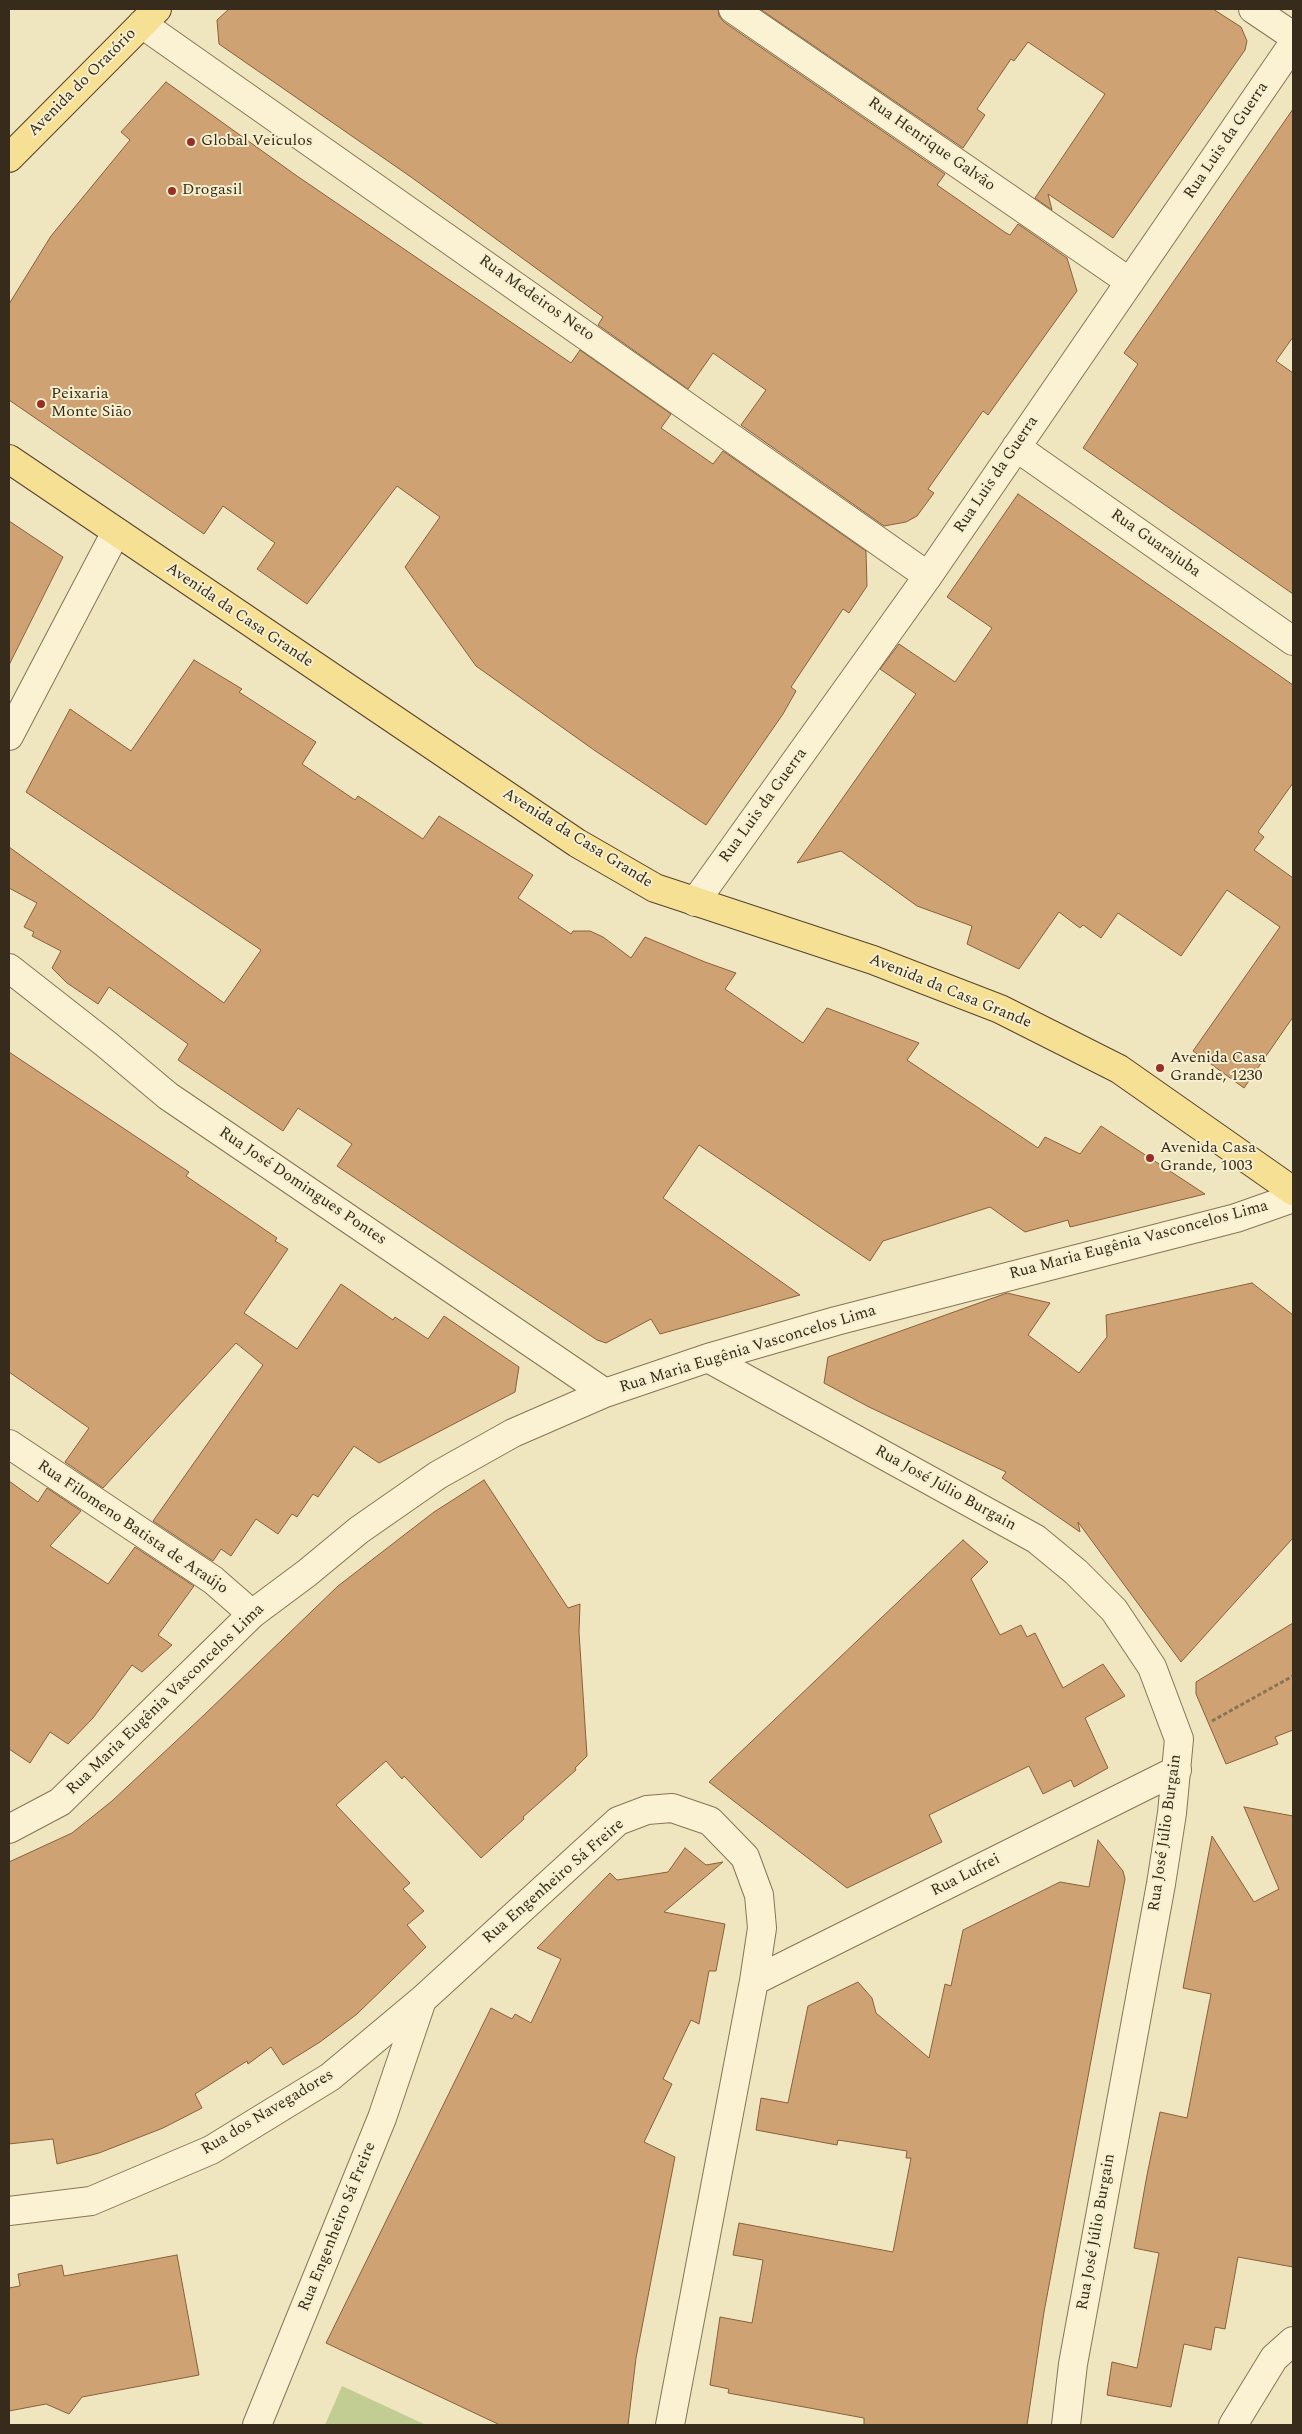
<!DOCTYPE html>
<meta charset="utf-8">
<style>
body{margin:0}
#map{position:relative;width:1302px;height:2434px;overflow:hidden;background:#efe5be;font-family:Spectral,serif}
canvas{display:block}
.frame{position:absolute;inset:0;border:10px solid #372b1c;pointer-events:none}
</style>
<div id="map">
<canvas width="1302" height="2434"></canvas>
<div class="frame"></div>
</div>
<script>
const context = document.querySelector('canvas').getContext('2d');
context.lineJoin = 'round';
function fillPath(path, color) { context.fillStyle = color; context.fill(path, 'evenodd'); }
const shape = rows => new Path2D(rows.map(r => 'M' + r).join(''));
function strokePath(path, color, width, dash) { context.strokeStyle = color; context.lineWidth = width; context.lineCap = dash ? 'butt' : 'round'; context.setLineDash(dash || []); context.stroke(path); }
function drawText(font, color, halo, rows, align = 'center') {
  context.font = font + ' Spectral,serif'; context.lineWidth = 4; context.setLineDash([]); context.textBaseline = 'middle'; context.strokeStyle = halo; context.fillStyle = color; for (const [text, x, y, turn = 0] of rows) {
    context.save(); context.translate(x, y); context.rotate((+turn || 0) * Math.PI / 180); context.textAlign = isNaN(turn) ? turn : align; if (halo) context.strokeText(text, 0, 0); context.fillText(text, 0, 0); context.restore();
  }
}
fillPath(shape([
 [342,2386,426,2425,325,2425]
]), '#c1cd92');
const building = shape([
 [229,9,718,9,719,16,724,22,945,174,937,185,1006,233,1010,235,1018,224,1067,258,1077,291,988,415,983,411,928,489,934,493,917,516,906,522,884,526,741,425,766,390,713,353,688,389,598,325,603,317,411,177,219,44,217,20,229,9],
 [760,9,1213,9,1241,27,1247,41,1245,50,1113,238,1048,194,1052,210,1035,198,1105,94,1028,42,1014,61,1011,59,977,109,985,115,963,148,760,9],
 [166,82,297,176,571,363,580,350,671,414,661,428,713,464,723,451,866,551,867,586,849,613,843,609,791,687,796,691,783,714,706,825,594,750,476,666,405,567,440,517,397,486,307,604,257,569,275,543,223,506,204,534,9,400,9,304,51,236,130,140,121,132,166,82],
 [1293,109,1293,337,1276,361,1293,373,1293,594,1083,448,1138,364,1124,353,1293,109],
 [1018,494,1293,685,1293,783,1258,832,1264,837,1254,850,1293,878,1293,1017,1244,1088,1193,1051,1280,927,1227,890,1181,956,1118,913,1101,938,1083,925,1080,928,1059,912,1019,969,967,944,972,926,917,906,841,851,797,863,916,694,880,669,899,644,955,682,992,628,947,597,1018,494],
 [9,521,63,557,9,665,9,521],
 [194,660,242,689,239,692,316,742,302,764,355,800,358,796,423,839,439,816,533,875,518,898,571,934,573,931,590,931,603,937,631,958,645,937,705,962,736,973,725,989,803,1043,827,1008,919,1043,907,1060,1038,1148,1045,1137,1080,1154,1101,1126,1205,1194,1070,1227,1068,1220,1025,1232,990,1207,883,1241,870,1261,699,1145,663,1198,800,1295,660,1334,651,1319,606,1343,597,1340,337,1166,352,1144,298,1108,283,1131,178,1060,188,1044,109,987,98,1004,67,983,52,968,61,951,32,936,34,932,24,927,37,903,9,888,9,847,224,1003,261,950,26,792,70,709,131,751,194,660],
 [9,1052,189,1172,186,1176,277,1238,275,1241,288,1249,244,1313,297,1349,341,1284,393,1320,395,1317,428,1339,444,1316,519,1367,515,1392,379,1463,354,1446,318,1497,313,1494,297,1517,292,1514,278,1534,256,1519,231,1556,221,1549,213,1561,153,1521,263,1365,236,1343,103,1488,65,1462,89,1428,9,1372,9,1052],
 [1252,1283,1293,1315,1293,1538,1181,1662,1078,1522,1080,1532,1002,1478,1006,1472,869,1407,824,1383,828,1357,1007,1293,1050,1303,1028,1335,1079,1373,1107,1337,1106,1315,1252,1283],
 [484,1480,568,1608,580,1604,579,1632,587,1756,575,1768,576,1770,523,1817,524,1819,481,1858,404,1776,402,1779,386,1761,336,1805,410,1883,403,1889,424,1911,407,1925,426,1947,357,2014,320,2042,283,2065,271,2047,248,2064,247,2061,195,2094,202,2108,163,2128,99,2153,57,2164,53,2139,9,2144,9,1862,72,1833,112,1801,204,1715,338,1586,434,1512,484,1480],
 [9,1481,38,1502,47,1488,81,1511,50,1546,108,1584,135,1547,194,1586,158,1635,172,1645,142,1672,132,1665,93,1718,68,1744,50,1732,30,1763,9,1749,9,1481],
 [963,1540,988,1562,971,1579,1000,1635,1021,1625,1027,1637,1035,1633,1063,1688,1103,1664,1125,1696,1085,1718,1108,1768,1074,1787,1071,1780,1043,1794,1029,1766,929,1815,942,1842,847,1888,709,1782,963,1540],
 [1293,1623,1293,1730,1275,1737,1278,1744,1226,1764,1196,1694,1196,1682,1293,1623],
 [1244,1807,1293,1816,1293,2267,1238,2257,1225,2329,1215,2327,1211,2350,1184,2344,1171,2407,1107,2395,1112,2362,1137,2368,1159,2253,1134,2248,1147,2175,1160,2112,1187,2118,1211,1994,1183,1988,1212,1836,1254,1902,1279,1889,1244,1807],
 [1098,1840,1123,1871,1125,1879,1044,2312,1027,2425,864,2425,864,2418,728,2393,729,2389,710,2385,720,2317,752,2323,763,2260,733,2255,739,2223,893,2252,911,2158,906,2158,907,2151,838,2140,837,2145,756,2130,761,2098,788,2103,808,2006,858,1982,872,1998,876,2013,929,2058,945,1984,951,1986,963,1930,1060,1882,1089,1887,1098,1840],
 [685,1848,706,1865,723,1862,664,1912,725,1924,716,1971,709,1971,699,2024,691,2020,663,2079,672,2084,644,2142,675,2157,636,2358,628,2425,500,2425,326,2343,491,2008,512,2019,515,2014,531,2023,561,1959,537,1948,610,1873,617,1880,668,1872,685,1848],
 [177,2255,199,2375,82,2397,69,2414,46,2404,9,2411,9,2288,20,2286,18,2274,62,2265,64,2276,177,2255]
]);
fillPath(building, '#cfa273');
strokePath(building, '#88613b', 1);
const minor = shape([
 [733,9,1130,282],
 [1253,9,1293,36],
 [142,24,928,576],
 [1016,447,1293,641],
 [9,736,116,532],
 [695,902,928,576,1293,44],
 [9,968,106,1044,168,1096,605,1393],
 [708,1358,1036,1539,1076,1572,1114,1610,1152,1667,1179,1739,1172,1813,1161,1884,1073,2364,1066,2425],
 [9,1444,213,1580,252,1614],
 [9,1829,60,1802,252,1614,307,1573,359,1530,438,1475,513,1433,605,1393,708,1358,836,1321,1236,1218,1293,1198],
 [754,1981,1177,1770],
 [9,2211,91,2201,211,2150,330,2077,422,2000],
 [257,2425,382,2118,422,2000,618,1821,647,1810,672,1808,710,1821,745,1857,759,1895,762,1928,754,1981,670,2425],
 [1233,2425,1274,2358,1293,2341]
]);
const major = shape([
 [9,158,157,9],
 [9,459,577,843,655,888,873,960,1000,1009,1119,1069,1293,1191]
]);
strokePath(minor, '#887556', 30);
strokePath(major, '#55432b', 30);
strokePath(shape([
 [1212,1721,1293,1676]
]), '#887556', 3, [4, 2.5]);
strokePath(minor, '#faf2d2', 28);
strokePath(major, '#f5e094', 28);
for (const [x, y, r, color] of [
 [191,142,5,"#992f24"],
 [172,191,5,"#992f24"],
 [41,404,5,"#992f24"],
 [1160,1068,5,"#992f24"],
 [1150,1158,5,"#992f24"]
]) { const dot = new Path2D(); dot.arc(x, y, r, 0, 2 * Math.PI); context.fillStyle = color; context.fill(dot); strokePath(dot, '#f6efce', 2); }
drawText('16px', '#372b1c', '#f6efce', [
 ["Avenida do Oratório",83,83,-45],
 ["Rua Luis da Guerra",1227,141,-56],
 ["Rua Henrique Galvão",931,145,35],
 ["Rua Medeiros Neto",536,299,35],
 ["Rua Luis da Guerra",997,475,-56],
 ["Rua Guarajuba",1155,544,35],
 ["Avenida da Casa Grande",239,616,34],
 ["Rua Luis da Guerra",764,806,-54],
 ["Avenida da Casa Grande",577,839,32],
 ["Avenida da Casa Grande",950,992,22],
 ["Rua José Domingues Pontes",302,1187,34],
 ["Rua Maria Eugênia Vasconcelos Lima",1139,1241,-15],
 ["Rua Maria Eugênia Vasconcelos Lima",748,1350,-17],
 ["Rua José Júlio Burgain",945,1489,29],
 ["Rua Filomeno Batista de Araújo",132,1528,34],
 ["Rua Maria Eugênia Vasconcelos Lima",166,1700,-44],
 ["Rua José Júlio Burgain",1166,1833,-82],
 ["Rua Lufrei",966,1876,-27],
 ["Rua Engenheiro Sá Freire",554,1882,-41],
 ["Rua dos Navegadores",268,2113,-31],
 ["Rua Engenheiro Sá Freire",338,2227,-68],
 ["Rua José Júlio Burgain",1097,2232,-80]
]);
drawText('16px', '#372b1c', '#f6efce', [
 ["Global Veiculos",201,142],
 ["Drogasil",182,191],
 ["Peixaria",51,395],
 ["Monte Sião",51,413],
 ["Avenida Casa",1170,1059],
 ["Grande, 1230",1170,1077],
 ["Avenida Casa",1160,1149],
 ["Grande, 1003",1160,1167]
], 'left');
</script>
